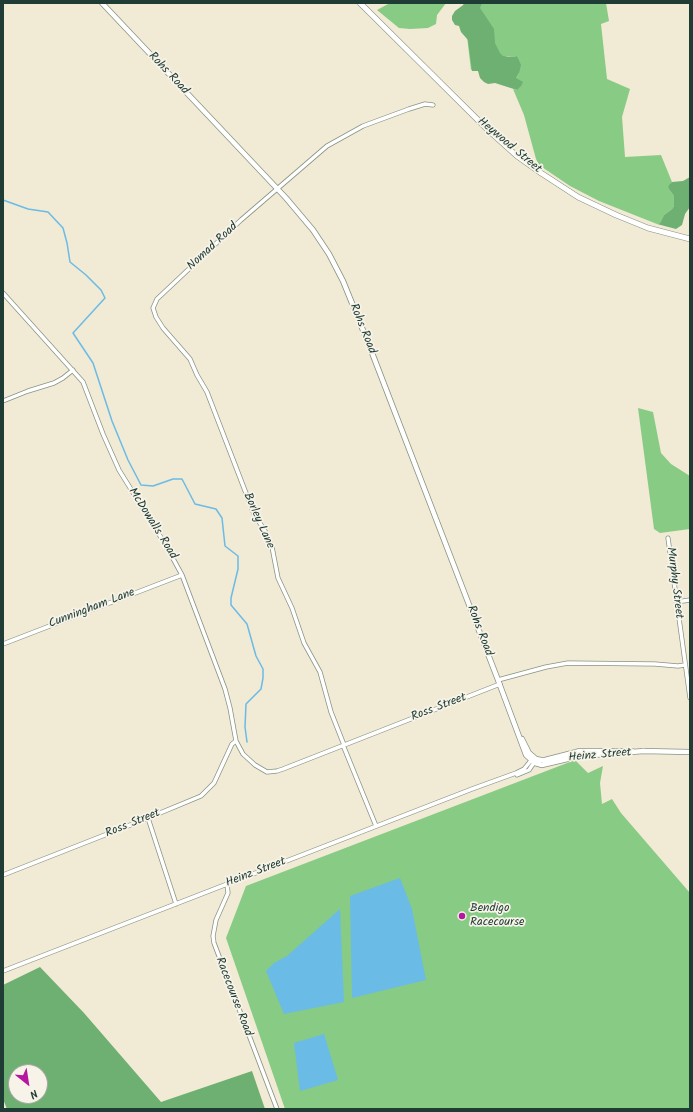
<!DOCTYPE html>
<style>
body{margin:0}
#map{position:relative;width:693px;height:1112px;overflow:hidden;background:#f1ead4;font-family:Kalam,sans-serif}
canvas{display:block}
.frame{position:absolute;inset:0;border:4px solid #1f3d34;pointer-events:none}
.north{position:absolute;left:8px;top:1064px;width:40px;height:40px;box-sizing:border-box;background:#f7f3e8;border:1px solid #a1aaa0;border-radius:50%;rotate:150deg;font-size:11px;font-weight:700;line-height:16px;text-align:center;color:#1f3d34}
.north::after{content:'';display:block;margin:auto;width:14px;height:18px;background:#b5179e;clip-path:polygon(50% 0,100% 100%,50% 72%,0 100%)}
</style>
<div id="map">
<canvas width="693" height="1112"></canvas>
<div class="frame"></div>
<div class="north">N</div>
</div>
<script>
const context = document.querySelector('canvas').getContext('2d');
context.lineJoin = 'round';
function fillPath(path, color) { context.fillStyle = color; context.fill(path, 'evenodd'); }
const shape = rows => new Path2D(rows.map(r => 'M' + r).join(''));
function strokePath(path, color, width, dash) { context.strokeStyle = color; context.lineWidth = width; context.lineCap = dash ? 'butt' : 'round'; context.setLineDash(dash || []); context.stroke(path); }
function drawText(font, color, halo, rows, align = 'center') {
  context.font = font + ' Kalam,sans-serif'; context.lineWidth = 3.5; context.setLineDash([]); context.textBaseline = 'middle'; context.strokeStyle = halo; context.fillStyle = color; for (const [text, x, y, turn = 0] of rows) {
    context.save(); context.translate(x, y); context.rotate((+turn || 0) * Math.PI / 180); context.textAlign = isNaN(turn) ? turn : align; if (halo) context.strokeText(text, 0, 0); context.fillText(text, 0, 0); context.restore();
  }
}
fillPath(shape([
 [390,3,446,3,437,15,436,24,428,28,410,29,399,28,377,10],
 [463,3,606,3,609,21,601,24,607,79,630,89,622,117,625,157,661,155,672,182,668,188,674,196,674,206,672,209,664,215,660,223,657,224,599,201,570,186,539,165,536,159,524,115,513,89,517,90,516,78,519,73,517,56,512,57,507,56,471,70],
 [638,408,653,412,661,453,671,464,690,476,690,529,660,533,654,529],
 [575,760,588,773,603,766,600,783,602,804,612,799,621,813,690,893,690,1109,285,1109,226,938,246,886]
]), '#88cb85');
fillPath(shape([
 [466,3,482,3,480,8,494,29,495,43,500,53,503,56,512,57,517,56,521,65,519,73,516,78,523,82,521,86,517,90,495,83,488,84,484,82,480,78,478,71,472,71,468,40,461,32,459,26,455,25,452,20,452,16,455,11],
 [690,177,690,207,685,214,682,225,676,229,657,224,660,223,664,215,672,209,674,206,674,196,668,188,669,185,672,182,683,181],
 [40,967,84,1013,161,1102,252,1071,265,1109,7,1109,3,1099,3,985],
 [16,1072,40,1072,40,1096,16,1096]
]), '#6eaf72');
fillPath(shape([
 [400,878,412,909,426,980,352,998,350,896],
 [340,909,344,1002,284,1014,266,971,274,963,287,956],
 [324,1034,338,1080,300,1091,294,1043]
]), '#6abbe6');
strokePath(shape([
 [3,200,28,209,48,212,63,228,67,243,70,262,86,275,101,290,105,298,73,333,93,363,112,421,128,460,141,485,153,486,173,479,182,479,195,504,216,509,222,518,225,546,238,556,238,569,231,598,231,605,247,624,256,656,263,669,263,678,261,689,246,704,245,727,247,742]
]), '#6abbe6', 1.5);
const minor = shape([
 [3,293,83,382,103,434,119,470,165,544,182,575,225,689,230,708,236,741,243,754,255,765,267,772,277,771,283,769,500,684],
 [3,401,28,391,54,383,63,378,73,370],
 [668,538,690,698],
 [676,602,690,600],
 [3,644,182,575],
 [498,680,546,667,568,663,655,664,678,666,685,665],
 [343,745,376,826],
 [344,745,331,712,320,672,304,643,292,608,278,578,272,547,265,531,254,514,207,392,197,375,190,359,163,328,156,317,153,308,157,299,241,220,327,146,363,126,409,109,425,104,433,105],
 [517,775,529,770,535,761],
 [148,818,176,904],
 [3,875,148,818,201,796,214,783,232,744,236,741],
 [227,884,228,893,216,920,213,936,214,943,277,1109],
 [3,971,472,789,516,773,524,769,533,758]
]);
const tertiary = shape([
 [102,3,286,198,313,230,329,254,343,281,369,345,498,680,526,755,535,763,542,765,580,756,644,751],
 [522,739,529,753,536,759,541,760,545,760,580,751,632,751],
 [642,751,690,752]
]);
const secondary = shape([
 [360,3,488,130,517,156,541,173,578,197,616,215,648,228,690,239]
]);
strokePath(minor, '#889484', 5);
strokePath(tertiary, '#889484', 6);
strokePath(secondary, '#889484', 6);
strokePath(minor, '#fff', 3.5);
strokePath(tertiary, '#fff', 4.5);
strokePath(secondary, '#fff', 5);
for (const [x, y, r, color] of [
 [462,916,4,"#b5179e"]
]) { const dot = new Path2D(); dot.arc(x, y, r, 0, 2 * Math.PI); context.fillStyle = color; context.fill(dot); strokePath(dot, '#f7f3e8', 1.5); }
drawText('12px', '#1f3d34', '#f7f3e8', [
 ["Rohs Road",168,74,47],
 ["Heywood Street",509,146,40],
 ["Nomad Road",213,247,-43],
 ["Rohs Road",362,329,68],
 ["Borley Lane",258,521,66],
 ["McDowalls Road",152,524,58],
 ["Murphy Street",674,583,83],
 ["Cunningham Lane",92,609,-21],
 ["Rohs Road",479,631,69],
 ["Ross Street",439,708,-21],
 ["Heinz Street",600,756,-5],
 ["Ross Street",133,824,-22],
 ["Heinz Street",256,873,-21],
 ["Racecourse Road",233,997,69]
]);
drawText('12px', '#1f3d34', '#f7f3e8', [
 ["Bendigo",470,909],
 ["Racecourse",470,923]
], 'left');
</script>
